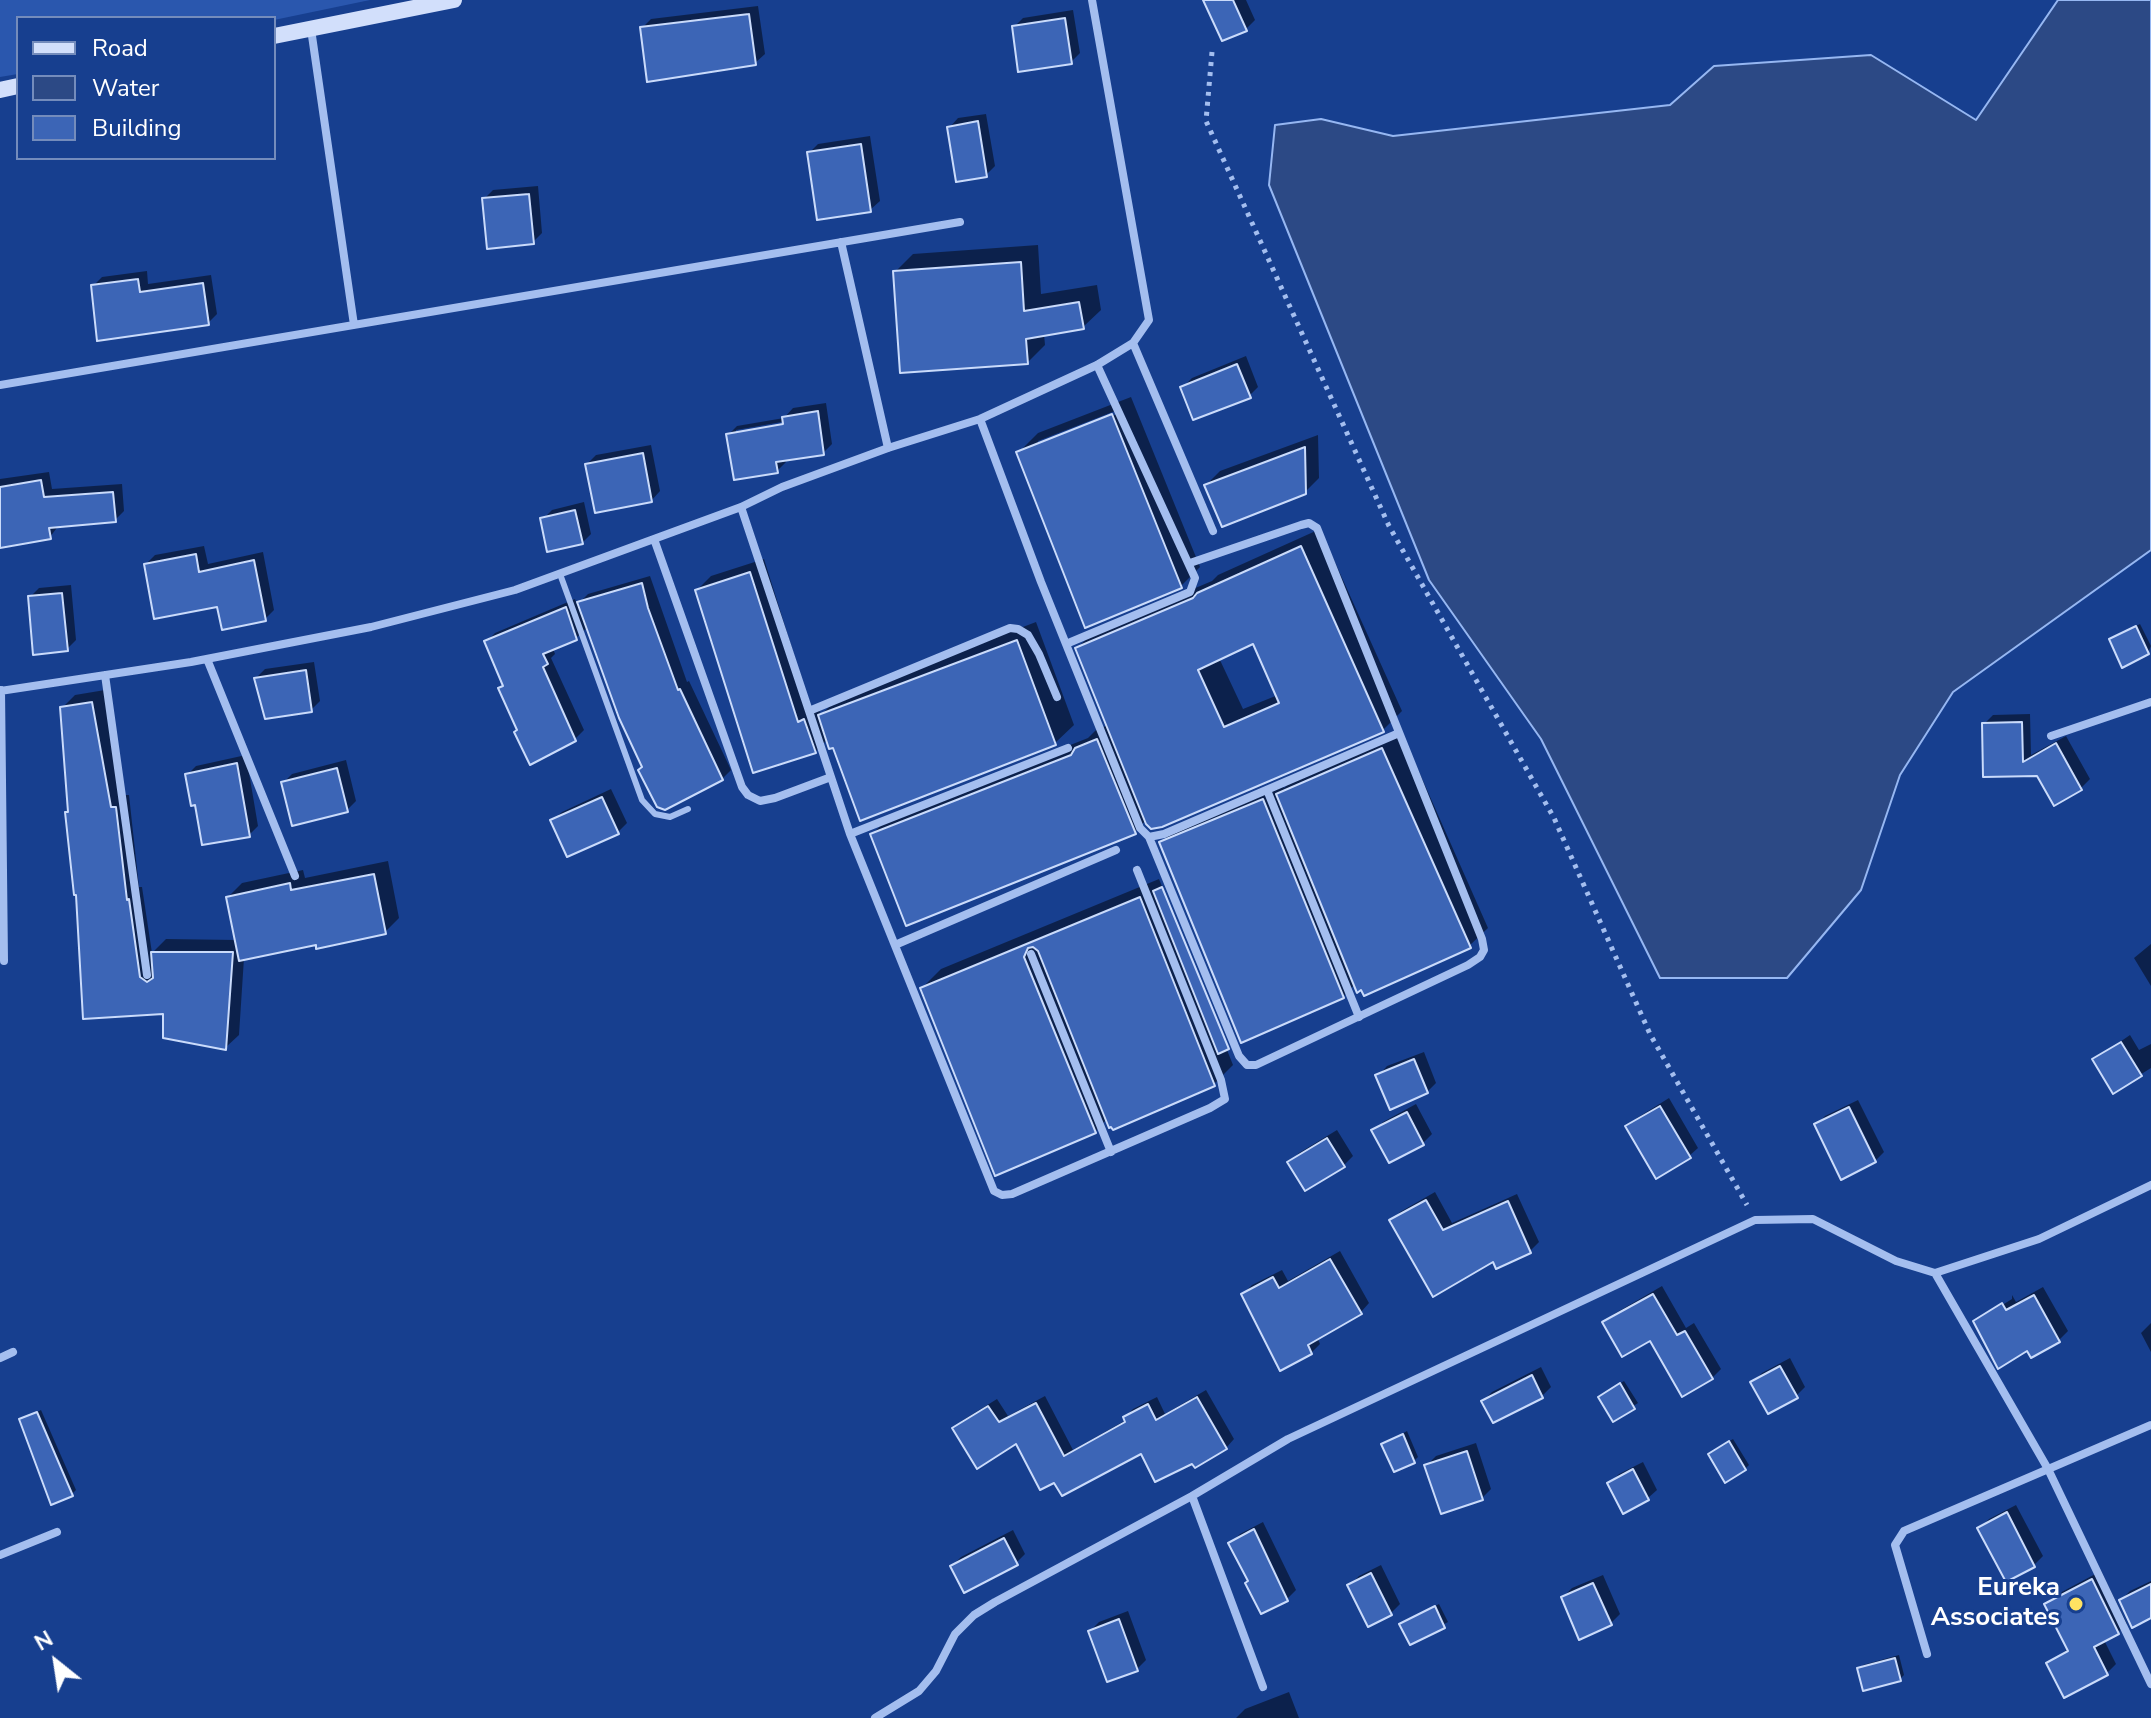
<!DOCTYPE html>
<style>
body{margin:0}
#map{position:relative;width:2151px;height:1718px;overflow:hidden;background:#173f8f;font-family:"Nunito Sans",sans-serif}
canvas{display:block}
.legend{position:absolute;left:16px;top:16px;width:260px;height:144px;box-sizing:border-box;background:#173f8f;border:2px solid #748cbc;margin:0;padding:10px 14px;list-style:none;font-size:24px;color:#fff}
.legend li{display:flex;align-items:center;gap:16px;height:40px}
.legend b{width:40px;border:2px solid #748cbc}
.north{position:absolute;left:16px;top:1622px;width:80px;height:80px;-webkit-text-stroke:6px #173f8f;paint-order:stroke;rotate:330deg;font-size:22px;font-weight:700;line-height:32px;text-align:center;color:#fff}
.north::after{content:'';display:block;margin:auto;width:28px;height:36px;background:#fff;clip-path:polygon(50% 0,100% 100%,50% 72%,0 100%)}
</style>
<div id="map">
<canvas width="2151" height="1718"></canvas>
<ul class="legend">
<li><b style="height:10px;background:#d2dffb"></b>Road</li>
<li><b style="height:22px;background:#2c4985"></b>Water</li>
<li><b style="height:22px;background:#3c65b6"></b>Building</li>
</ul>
<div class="north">N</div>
</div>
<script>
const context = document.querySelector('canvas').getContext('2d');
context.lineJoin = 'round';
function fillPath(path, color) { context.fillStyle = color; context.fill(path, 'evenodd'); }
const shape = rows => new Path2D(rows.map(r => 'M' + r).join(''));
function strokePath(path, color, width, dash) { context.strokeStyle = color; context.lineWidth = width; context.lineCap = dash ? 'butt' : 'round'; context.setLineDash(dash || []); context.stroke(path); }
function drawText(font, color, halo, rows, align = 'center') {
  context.font = font + ' "Nunito Sans",sans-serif'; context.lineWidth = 6; context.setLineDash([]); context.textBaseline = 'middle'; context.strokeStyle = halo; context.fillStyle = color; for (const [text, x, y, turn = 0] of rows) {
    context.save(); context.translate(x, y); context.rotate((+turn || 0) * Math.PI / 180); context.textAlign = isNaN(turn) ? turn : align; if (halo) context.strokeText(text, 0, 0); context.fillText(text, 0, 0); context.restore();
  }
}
fillPath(shape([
 [0,0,370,0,274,20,274,18,18,18,18,74,0,77]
]), '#2a57ae');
const water = shape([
 [2058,0,2151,0,2151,550,1953,692,1900,775,1861,890,1787,978,1660,978,1541,739,1429,580,1269,185,1275,125,1321,119,1393,136,1670,105,1714,66,1871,55,1976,120,2058,0]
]);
fillPath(water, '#2c4985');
strokePath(water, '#96b7f2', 2);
fillPath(shape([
 [1206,0,1246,0,1255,20,1246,29],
 [758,6,765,54,755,63,642,28,651,19],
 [1073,10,1080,53,1071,62,1014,27,1023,18],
 [986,114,995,166,986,175,949,128,958,118],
 [870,136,880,201,870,210,809,153,818,144],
 [538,186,542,233,533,242,484,199,493,190],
 [1038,245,1041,294,1097,285,1101,310,1083,327,1044,334,1045,345,1027,363,896,271,913,254],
 [147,271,148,284,211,275,217,314,208,323,93,286,102,277],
 [1246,356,1258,387,1249,396,1183,387,1192,378],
 [1131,397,1200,567,1181,586,1019,452,1038,433],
 [1120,409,1122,412,1038,445,1038,441],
 [826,403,832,444,823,453,785,459,786,462,777,471,728,435,737,426,784,418,793,408],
 [793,420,793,424,736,434,736,430],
 [1318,435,1319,478,1305,492,1206,485,1220,471],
 [651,445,660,491,651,501,587,464,596,455],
 [49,472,52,489,122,484,124,511,115,520,59,525,50,537,0,546,0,479],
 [584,502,591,534,582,543,543,519,552,510],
 [1320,529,1402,711,1383,730,1146,820,1135,832,872,834,891,816,1088,738,1096,730,1108,725,1077,648,1096,630,1212,581,1218,575],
 [1254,642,1278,695,1243,709,1219,658],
 [204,546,208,564,263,552,274,610,265,619,219,605,146,564,155,555],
 [764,559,811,709,818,707,821,715,839,697,1036,622,1074,725,1055,743,834,745,828,739,815,752,697,590,711,576],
 [650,576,687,682,689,681,731,770,722,779,644,766,588,627,576,638,553,648,555,654,551,658,584,730,575,739,531,762,500,689,504,684,486,642,495,633,575,599,577,605,588,594],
 [71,585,76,640,67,649,30,597,39,588],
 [2140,624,2151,646,2148,653,2111,639],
 [314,662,320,701,311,710,256,678,265,669],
 [105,690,124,795,129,795,139,887,142,887,152,953,166,939,237,940,228,897,242,883,303,870,305,878,388,861,399,918,385,932,317,943,244,958,239,1035,225,1048,165,1012,85,1017,62,708,75,695],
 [2030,714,2031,755,2066,736,2090,779,2081,788,2039,774,1985,775,1984,724,1993,715],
 [1401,731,1488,928,1469,946,1355,984,1343,997,1161,843,1180,824,1282,782,1284,788,1297,775],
 [246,755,258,826,249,835,196,803,187,775,196,766],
 [346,760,356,801,347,810,283,783,292,774],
 [611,789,627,823,618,832,552,821,562,812],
 [1159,879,1233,1065,1214,1084,1107,1119,1095,1132,922,988,941,969],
 [2151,944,2151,986,2134,958],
 [2130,1035,2139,1050,2151,1044,2151,1068,2114,1091,2094,1060],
 [1424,1052,1436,1083,1427,1092,1378,1076,1387,1066],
 [1669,1098,1698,1148,1689,1156,1628,1127,1637,1118],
 [1858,1100,1884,1152,1875,1161,1816,1125,1825,1116],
 [1416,1104,1432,1134,1423,1143,1374,1131,1383,1122],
 [1337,1130,1353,1156,1344,1165,1290,1162,1299,1153],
 [1435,1192,1452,1223,1517,1194,1539,1242,1530,1251,1494,1259,1392,1221,1400,1212],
 [1340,1251,1369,1303,1361,1312,1317,1337,1320,1344,1311,1353,1243,1294,1252,1285,1282,1270,1288,1281],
 [1662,1286,1686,1328,1694,1323,1721,1369,1712,1378,1650,1339,1605,1323,1614,1314],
 [2043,1287,2068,1331,2059,1340,2027,1348,1976,1321,1983,1314,1983,1317,2012,1299,2012,1295,2016,1302],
 [2151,1323,2151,1352,2141,1333],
 [1790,1358,1805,1387,1796,1396,1753,1382,1762,1373],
 [1541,1367,1551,1387,1542,1396,1483,1401,1492,1392],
 [1624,1381,1638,1403,1613,1419,1604,1393],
 [1206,1390,1234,1439,1226,1448,1193,1461,1142,1451,1055,1480,1017,1442,955,1428,963,1420,997,1399,1008,1416,1045,1396,1073,1450,1126,1420,1125,1417,1133,1409,1157,1397,1165,1414],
 [41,1410,76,1490,72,1494,22,1420],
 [1407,1431,1418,1457,1414,1461,1384,1444],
 [1733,1439,1749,1465,1745,1469,1714,1450],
 [1476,1443,1491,1489,1482,1498,1427,1465,1436,1456],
 [1643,1462,1657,1490,1648,1498,1610,1483,1619,1474],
 [2016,1505,2043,1556,2034,1565,1980,1528,1989,1519],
 [1263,1522,1296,1590,1287,1599,1250,1580,1231,1543,1240,1534],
 [1013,1530,1025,1554,1016,1563,952,1566,961,1557],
 [1381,1565,1400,1604,1391,1613,1350,1585,1359,1576],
 [2101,1571,2127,1624,2118,1632,2104,1640,2116,1664,2107,1673,2049,1663,2069,1648,2047,1604,2056,1595],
 [1603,1575,1620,1614,1611,1623,1563,1597,1572,1588],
 [2151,1581,2151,1616,2121,1600,2130,1591],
 [1439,1604,1448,1622,1410,1642,1402,1624],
 [1128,1611,1146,1660,1137,1669,1090,1631,1099,1622],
 [1899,1655,1904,1675,1900,1679,1859,1669,1863,1665],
 [1289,1692,1299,1718,1236,1718,1245,1709]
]), '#0007');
const building = shape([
 [1203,0,1233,0,1247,31,1222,41,1203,0],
 [749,14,756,65,647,82,640,27,749,14],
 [1065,18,1072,64,1018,72,1012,26,1065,18],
 [978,121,987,177,956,182,947,127,978,121],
 [861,144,871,212,817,220,807,152,861,144],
 [529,194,534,244,487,249,482,198,529,194],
 [1021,262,1024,311,1079,302,1084,329,1026,339,1028,364,900,373,893,271,1021,262],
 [138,279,140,292,203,283,209,325,97,341,91,285,138,279],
 [1237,364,1251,398,1193,420,1180,387,1237,364],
 [818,411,824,455,776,462,778,473,734,480,726,434,783,424,782,417,818,411],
 [1112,414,1182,588,1085,628,1016,452,1112,414],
 [1305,447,1306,494,1222,527,1204,485,1305,447],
 [643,453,652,502,595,513,585,464,643,453],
 [41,480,44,497,113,492,116,522,49,528,51,539,0,548,0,487,41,480],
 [575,510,583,544,547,552,540,518,575,510],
 [1301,546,1384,732,1162,827,1151,829,1146,824,1075,648,1193,598,1197,593,1301,546],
 [1253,644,1279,703,1224,727,1198,670,1253,644],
 [196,554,199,572,254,560,266,621,222,630,217,607,154,619,144,564,196,554],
 [750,572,798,722,804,719,816,753,753,773,695,590,750,572],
 [642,583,648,608,678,690,680,689,723,780,665,810,657,807,638,770,642,767,619,718,577,602,642,583],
 [62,593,68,651,33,655,28,596,62,593],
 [566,607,577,640,543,654,548,664,543,667,576,741,530,765,514,732,517,730,498,688,503,686,484,641,566,607],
 [2136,626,2149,654,2122,668,2109,639,2136,626],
 [1017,640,1056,745,860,821,833,748,829,749,818,715,1017,640],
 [306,670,312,712,265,719,254,678,306,670],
 [92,702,111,807,116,807,127,900,129,899,140,977,147,982,153,978,151,952,233,952,226,1050,163,1038,163,1014,83,1019,76,895,74,895,65,812,68,812,60,707,92,702],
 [2022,722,2023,762,2056,743,2082,790,2054,806,2037,776,1983,777,1982,723,2022,722],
 [1097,739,1136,834,906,926,870,834,1071,755,1075,748,1097,739],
 [1382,748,1471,948,1364,996,1361,990,1357,993,1276,794,1382,748],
 [237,763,250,837,202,845,195,805,191,806,185,774,237,763],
 [337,768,348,812,292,826,281,782,337,768],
 [602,797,619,834,567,857,550,820,602,797],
 [1263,799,1344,998,1241,1043,1159,842,1263,799],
 [374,874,386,934,316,949,316,945,239,961,226,897,290,883,291,890,374,874],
 [1162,887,1229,1049,1218,1054,1153,891,1162,887],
 [1140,897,1215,1086,1113,1130,1111,1127,1109,1128,1038,951,1033,947,1028,948,1024,957,1096,1133,995,1176,920,988,1140,897],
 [2121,1042,2142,1076,2113,1094,2092,1059,2121,1042],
 [1414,1059,1428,1093,1390,1110,1375,1075,1414,1059],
 [1660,1106,1691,1158,1656,1179,1625,1126,1660,1106],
 [1849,1107,1876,1162,1841,1180,1814,1124,1849,1107],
 [1407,1112,1424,1145,1389,1163,1371,1130,1407,1112],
 [1327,1138,1345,1167,1305,1191,1287,1162,1327,1138],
 [1426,1200,1443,1230,1508,1201,1531,1253,1496,1269,1493,1262,1433,1297,1389,1220,1426,1200],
 [1330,1259,1362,1314,1308,1345,1312,1354,1280,1371,1241,1294,1273,1277,1279,1288,1330,1259],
 [1653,1294,1677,1335,1685,1331,1713,1379,1682,1397,1650,1341,1622,1357,1602,1322,1653,1294],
 [2034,1295,2060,1342,2031,1358,2027,1351,1998,1369,1973,1321,2002,1303,2006,1310,2034,1295],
 [1780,1366,1798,1398,1768,1414,1750,1382,1780,1366],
 [1532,1375,1543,1398,1493,1423,1481,1401,1532,1375],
 [1620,1383,1635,1409,1613,1422,1598,1397,1620,1383],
 [1197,1397,1227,1449,1195,1468,1192,1464,1155,1482,1141,1454,1062,1496,1054,1483,1040,1490,1016,1444,977,1469,952,1428,988,1406,999,1422,1036,1403,1064,1456,1125,1422,1123,1417,1148,1404,1156,1420,1197,1397],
 [37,1412,73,1496,51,1505,19,1419,37,1412],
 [1403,1434,1415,1463,1394,1472,1381,1444,1403,1434],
 [1729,1441,1746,1470,1725,1483,1708,1454,1729,1441],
 [1467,1451,1483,1500,1441,1514,1424,1465,1467,1451],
 [1633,1469,1649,1500,1623,1514,1607,1483,1633,1469],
 [2007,1512,2035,1567,2006,1582,1977,1528,2007,1512],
 [1254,1529,1288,1601,1261,1614,1245,1583,1248,1581,1228,1543,1254,1529],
 [1004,1538,1018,1565,964,1593,950,1566,1004,1538],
 [1371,1573,1392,1615,1368,1627,1347,1585,1371,1573],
 [2092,1579,2119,1634,2094,1647,2108,1675,2064,1698,2046,1663,2068,1651,2044,1604,2092,1579],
 [1593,1583,1612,1625,1579,1640,1561,1597,1593,1583],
 [2151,1584,2151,1618,2132,1628,2119,1600,2151,1584],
 [1435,1606,1445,1628,1410,1645,1399,1624,1435,1606],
 [1119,1619,1138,1671,1107,1682,1088,1631,1119,1619],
 [1895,1658,1901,1681,1863,1691,1857,1668,1895,1658]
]);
fillPath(building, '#3c65b6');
strokePath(building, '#cadbfb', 2);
strokePath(shape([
 [1212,52,1206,121,1389,526,1554,818,1650,1034,1747,1205]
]), '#a4beef', 5, [4, 6]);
strokePath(shape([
 [560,574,642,800,655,814,670,817,688,809]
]), '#a4beef', 6);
strokePath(shape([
 [311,29,354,325],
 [841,242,888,448],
 [1133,343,1213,531],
 [0,385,960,222],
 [980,419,1041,582,1140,828,1149,837,1164,834,1399,733],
 [741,507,850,834,994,1191,1002,1195,1012,1194,1210,1108,1225,1099,1221,1080,1137,870],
 [654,539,742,787,748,795,760,801,775,798,831,777],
 [1066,644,1190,592,1195,578,1097,365],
 [207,659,295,876],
 [105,675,147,975],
 [1,690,4,961],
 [0,691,191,662,371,627,515,590,741,507,782,487,888,448,980,419,1097,365,1133,343,1149,320,1092,0],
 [809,711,1010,628,1018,629,1028,635,1039,654,1057,697],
 [2051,736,2151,702],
 [1267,790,1359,1017],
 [850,834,1068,748],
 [1149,837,1239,1056,1247,1065,1256,1065,1468,965,1480,957,1484,950,1482,939,1317,528,1309,523,1301,525,1190,563],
 [895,945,1116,850],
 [1031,954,1111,1152],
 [1935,1273,2048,1469,2151,1684],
 [0,1358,13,1352],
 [1192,1496,1263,1687],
 [0,1555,57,1532],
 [1927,1654,1895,1545,1904,1531,2151,1425],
 [875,1718,919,1691,936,1671,955,1634,974,1615,995,1602,1192,1496,1288,1439,1755,1220,1813,1219,1896,1261,1935,1273,2039,1239,2151,1185]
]), '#a4beef', 8);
strokePath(shape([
 [274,36,454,0],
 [0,90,18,86]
]), '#d2dffb', 16);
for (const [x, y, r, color] of [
 [2076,1604,8,"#ffe262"]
]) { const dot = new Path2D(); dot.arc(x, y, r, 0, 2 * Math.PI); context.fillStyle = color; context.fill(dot); strokePath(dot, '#173f8f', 3); }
drawText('bold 26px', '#fff', '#173f8f', [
 ["Eureka",2060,1589],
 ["Associates",2060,1619]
], 'right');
</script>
